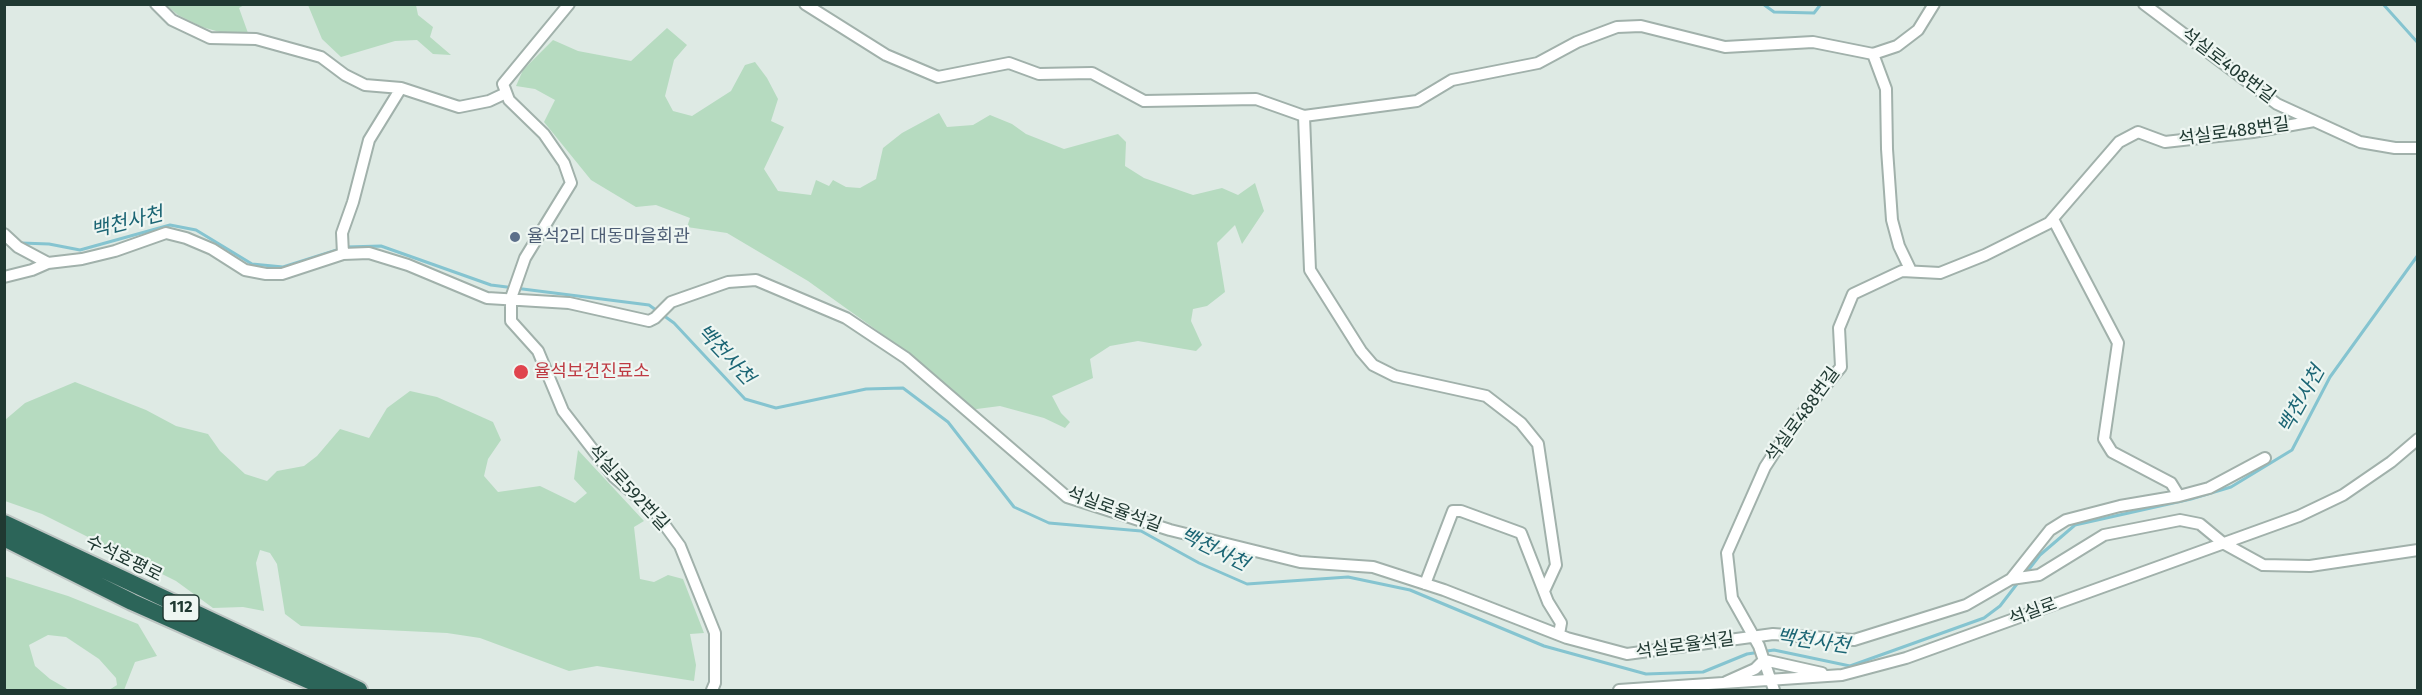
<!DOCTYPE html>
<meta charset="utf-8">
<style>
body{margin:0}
#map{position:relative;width:2422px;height:695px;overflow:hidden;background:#deeae4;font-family:"Fira Sans",sans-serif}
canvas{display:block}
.frame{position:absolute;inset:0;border:6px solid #203932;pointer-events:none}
</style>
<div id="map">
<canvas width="2422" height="695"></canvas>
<div class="frame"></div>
</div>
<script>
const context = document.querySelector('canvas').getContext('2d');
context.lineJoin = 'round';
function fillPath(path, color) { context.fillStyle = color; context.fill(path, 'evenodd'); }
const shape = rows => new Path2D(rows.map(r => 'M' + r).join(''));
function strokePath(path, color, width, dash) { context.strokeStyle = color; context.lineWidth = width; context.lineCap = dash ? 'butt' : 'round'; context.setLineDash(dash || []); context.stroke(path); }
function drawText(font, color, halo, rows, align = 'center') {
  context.font = font + ' "Fira Sans","Noto Sans KR",sans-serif'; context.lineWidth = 4.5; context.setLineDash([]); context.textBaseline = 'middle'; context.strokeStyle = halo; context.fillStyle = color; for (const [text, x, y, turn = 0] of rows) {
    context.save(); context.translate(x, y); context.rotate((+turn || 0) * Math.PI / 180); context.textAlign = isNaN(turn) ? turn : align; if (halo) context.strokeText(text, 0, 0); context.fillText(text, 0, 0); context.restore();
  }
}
fillPath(shape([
 [166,5,244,5,239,8,248,33,223,33,202,27,178,15],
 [308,5,416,5,418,15,433,27,430,37,451,55,433,54,417,40,395,41,341,57,322,39],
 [667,28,687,45,674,60,665,96,673,111,692,116,731,91,745,65,755,62,767,78,778,99,771,121,784,127,764,169,778,191,811,195,816,180,829,186,833,180,846,187,860,188,876,179,883,148,902,133,939,113,947,127,973,125,990,115,1012,124,1026,134,1064,149,1118,134,1126,142,1125,166,1144,178,1193,195,1222,188,1238,195,1255,183,1264,211,1242,244,1235,225,1217,243,1225,292,1207,306,1193,309,1191,321,1202,345,1196,351,1138,341,1110,346,1090,359,1093,378,1052,396,1061,413,1070,422,1065,428,1044,418,1000,406,969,410,903,349,808,281,727,233,687,227,690,218,656,205,636,207,591,180,544,122,555,100,535,89,516,86,523,70,553,40,578,51,631,61],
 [75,382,146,410,176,426,208,434,220,451,245,474,267,481,277,471,304,466,317,456,340,429,369,438,387,408,410,391,437,397,493,422,501,440,488,459,484,476,498,492,540,486,575,503,587,493,574,479,578,450,644,521,634,527,640,579,654,582,668,575,683,579,704,633,690,634,696,665,694,681,597,666,569,671,480,638,447,633,301,626,285,614,277,564,270,553,260,550,256,563,264,611,243,607,213,608,176,581,42,514,5,501,5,420,25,403],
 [4,576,68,596,138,624,157,656,135,662,124,690,109,690,117,685,116,678,99,659,66,637,48,635,29,645,35,666,50,679,69,690,5,690]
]), '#b6dbc0');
strokePath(shape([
 [1763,4,1774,12,1814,13,1821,4],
 [2383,4,2418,43],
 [21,243,49,244,80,250,170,225,196,230,252,264,283,267,340,249],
 [346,247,381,246,491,285,649,305,674,323,745,399,776,408,866,389,903,388,948,422,1014,507,1049,523,1141,531,1199,563,1247,584,1348,577,1410,590,1544,646,1646,674,1703,672,1747,654,1774,650,1850,666,1984,618,2000,606,2020,580],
 [2026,573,2040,555,2075,525,2191,499,2231,487,2292,450,2330,377,2418,255]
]), '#85c4d0', 3);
const minor = shape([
 [156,4,172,20,210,38,256,39,321,57,345,75,365,85,401,88,459,107,489,101,506,93],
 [805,4,886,55,938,77,1009,63,1039,74,1092,73,1144,101,1256,99,1304,116,1417,101,1452,80,1538,63,1577,42,1617,27,1641,26,1725,47,1813,42,1873,54,1897,46,1918,30,1934,4],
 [2144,4,2277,104,2360,142,2395,148,2418,148],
 [1873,54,1886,89,1887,149,1892,220,1899,246,1911,271],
 [1304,116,1310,270,1361,351,1373,365,1395,376,1486,396,1521,423,1538,444,1556,565,1544,591],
 [2053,219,2118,343,2104,439,2112,452,2171,483,2179,496],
 [4,234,18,247,48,263],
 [343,254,342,233,353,202,369,140,401,88],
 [4,277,32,270,48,263,82,259,115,251,166,233,186,238,212,249,245,270,266,274,282,274,343,254,369,253,408,265,487,298,569,303,649,321,655,318,671,302,728,282,756,280,846,318,906,358,1067,497,1170,530,1300,562,1373,567,1444,590,1567,638,1627,654,1773,634,1854,640,1966,605,2011,579,2039,575,2104,535,2180,520,2200,524,2223,543,2263,565,2310,566,2418,550],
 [511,298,511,321,538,351,563,411,614,477,656,513,680,546,715,633,715,683,712,690],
 [511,298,525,258,571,183,564,163,544,134,509,100,503,84,569,4],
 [2011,579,2050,530,2066,520,2120,506,2179,496,2209,488,2265,458],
 [1425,584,1453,511,1461,511,1521,533,1548,602,1561,623,1559,634],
 [1764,660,1822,673],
 [1726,682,1755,669,1764,660],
 [1619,690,1842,675,1906,658,2299,516,2343,495,2391,462,2418,439],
 [1774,690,1759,646,1732,598,1727,553,1765,467,1791,427,1841,367,1839,328,1853,294,1902,271,1940,273,1985,255,2049,223,2119,142,2138,132,2165,142,2253,132,2314,121]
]);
const highway = shape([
 [4,523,359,690],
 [4,538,132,602,330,690]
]);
strokePath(minor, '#a1b1ab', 14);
strokePath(highway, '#bcc4c2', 20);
strokePath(minor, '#fff', 10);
strokePath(highway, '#2c6559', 16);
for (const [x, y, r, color] of [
 [515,237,6,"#5c6f8a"],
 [521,372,8,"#e0444e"]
]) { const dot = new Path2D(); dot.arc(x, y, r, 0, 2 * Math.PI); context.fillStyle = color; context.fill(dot); strokePath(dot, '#eef6f2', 2); }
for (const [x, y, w] of [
 [181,608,36]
]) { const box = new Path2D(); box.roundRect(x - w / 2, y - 13, w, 26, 4.5); context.fillStyle = '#eef6f2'; context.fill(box); strokePath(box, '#203932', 1.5); }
drawText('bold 16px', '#203932', null, [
 ["112",181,608]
]);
drawText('18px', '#203932', '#eef6f2', [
 ["석실로408번길",2228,66,37],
 ["석실로488번길",2234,132,-8],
 ["석실로488번길",1803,415,-54],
 ["석실로592번길",628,488,47],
 ["석실로율석길",1114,510,20],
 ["수석호평로",124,559,26],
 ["석실로",2033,612,-20],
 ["석실로율석길",1685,646,-8]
]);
drawText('18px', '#4e5e75', '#eef6f2', [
 ["율석2리 대동마을회관",527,237]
], 'left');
drawText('18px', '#be3a42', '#eef6f2', [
 ["율석보건진료소",534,372]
], 'left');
drawText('italic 20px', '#1b6574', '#eef6f2', [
 ["백천사천",127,223,-14],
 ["백천사천",725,355,47],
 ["백천사천",2302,400,-61],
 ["백천사천",1214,550,26],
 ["백천사천",1813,642,8]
]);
</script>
